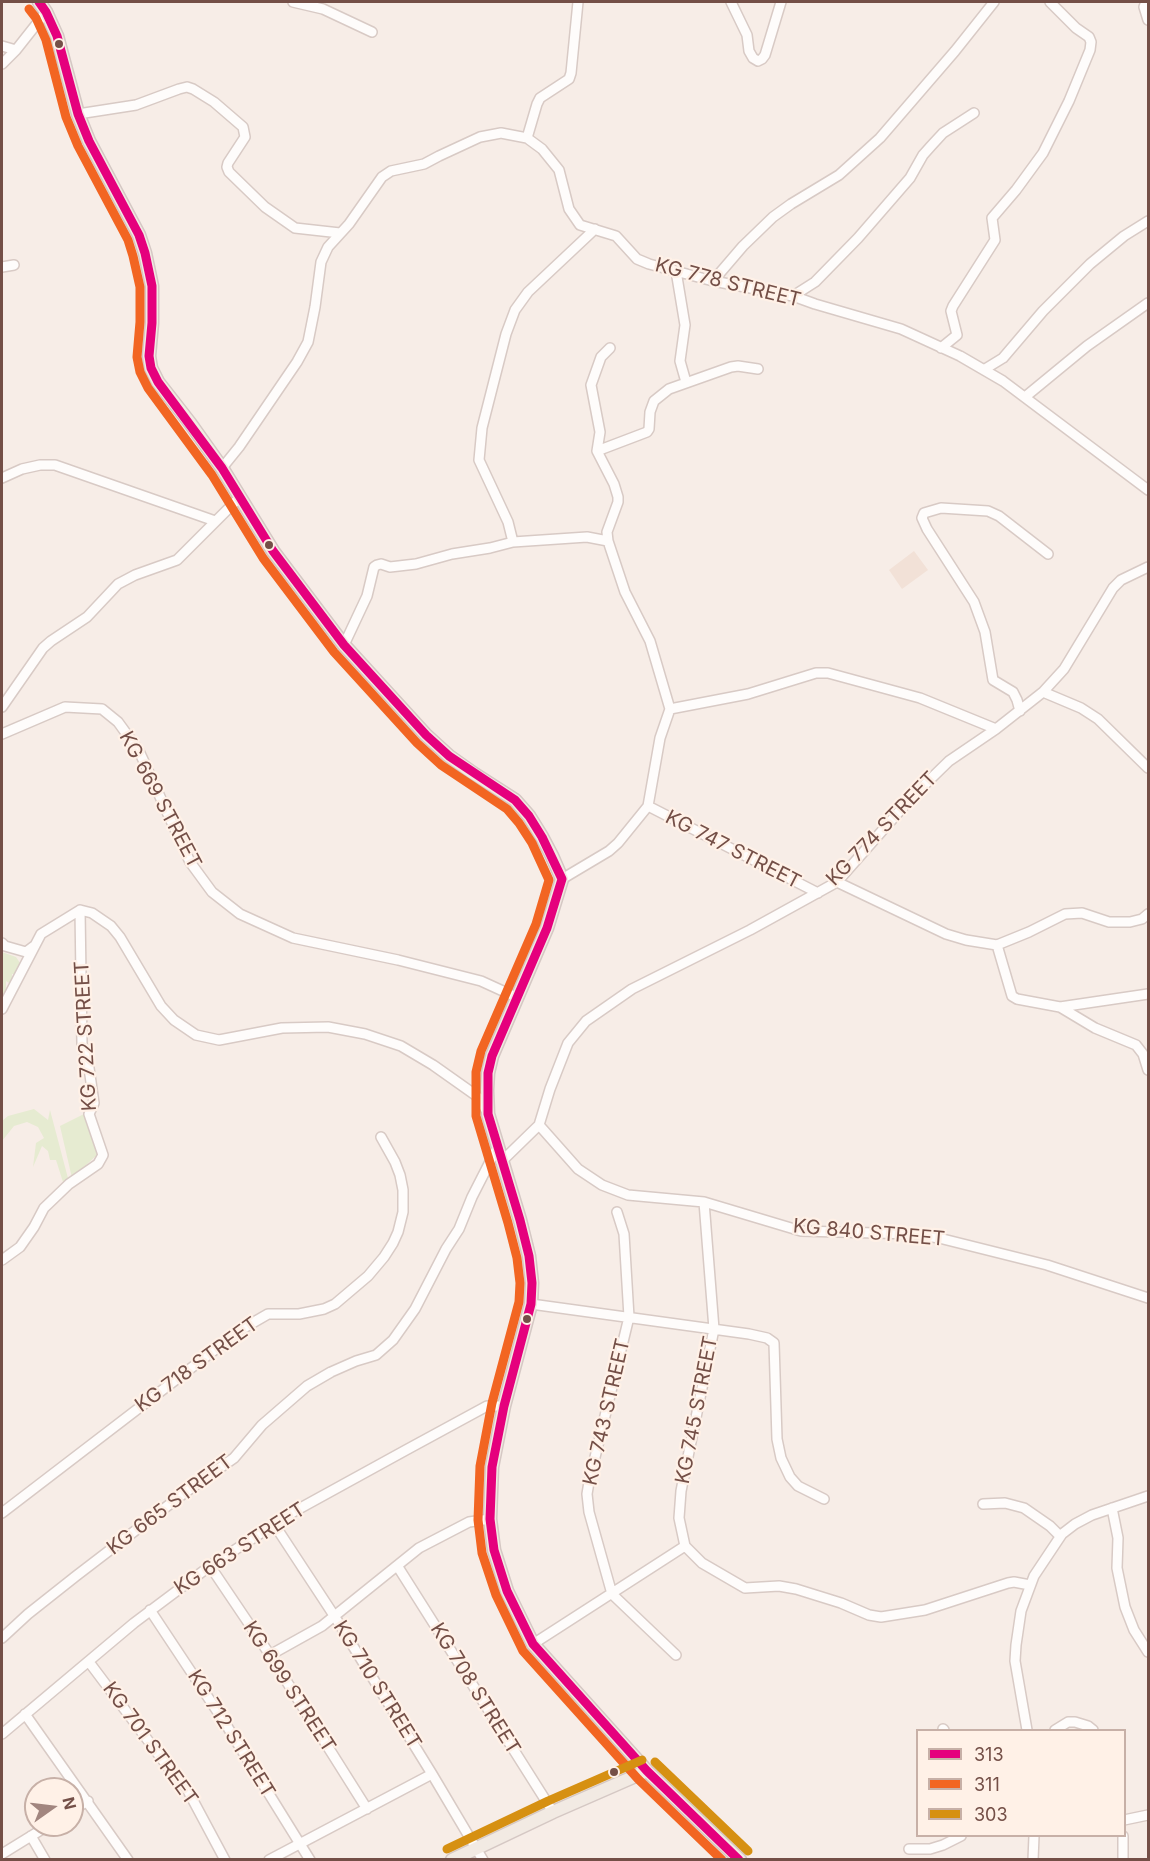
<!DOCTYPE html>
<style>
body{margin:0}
#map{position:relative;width:1150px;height:1861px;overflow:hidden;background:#f7ede7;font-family:Inter,sans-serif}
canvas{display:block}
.frame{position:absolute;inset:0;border:3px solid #744f47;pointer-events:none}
.legend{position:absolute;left:916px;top:1729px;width:210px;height:108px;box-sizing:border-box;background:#fff1e7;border:2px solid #c7b0a7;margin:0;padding:8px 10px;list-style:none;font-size:18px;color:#744f47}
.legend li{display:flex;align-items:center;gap:12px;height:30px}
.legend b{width:30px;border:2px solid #c7b0a7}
.north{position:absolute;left:24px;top:1777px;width:60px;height:60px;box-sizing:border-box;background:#fff1e7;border:2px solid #c7b0a7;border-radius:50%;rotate:76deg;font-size:16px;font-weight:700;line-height:24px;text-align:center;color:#744f47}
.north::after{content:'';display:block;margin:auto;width:21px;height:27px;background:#a2867f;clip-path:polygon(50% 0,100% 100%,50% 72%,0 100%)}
</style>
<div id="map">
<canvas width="1150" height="1861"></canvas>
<div class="frame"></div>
<ul class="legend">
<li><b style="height:8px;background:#e5007d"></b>313</li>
<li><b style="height:8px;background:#f26522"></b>311</li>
<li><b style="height:8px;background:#d69012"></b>303</li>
</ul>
<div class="north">N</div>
</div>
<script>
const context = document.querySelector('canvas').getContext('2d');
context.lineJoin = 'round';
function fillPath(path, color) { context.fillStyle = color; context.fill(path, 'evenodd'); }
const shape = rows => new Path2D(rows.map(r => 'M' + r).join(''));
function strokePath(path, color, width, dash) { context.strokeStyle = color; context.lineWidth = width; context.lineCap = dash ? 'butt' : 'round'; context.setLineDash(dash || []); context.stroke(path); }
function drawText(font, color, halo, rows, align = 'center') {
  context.font = font + ' Inter,sans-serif'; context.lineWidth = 4.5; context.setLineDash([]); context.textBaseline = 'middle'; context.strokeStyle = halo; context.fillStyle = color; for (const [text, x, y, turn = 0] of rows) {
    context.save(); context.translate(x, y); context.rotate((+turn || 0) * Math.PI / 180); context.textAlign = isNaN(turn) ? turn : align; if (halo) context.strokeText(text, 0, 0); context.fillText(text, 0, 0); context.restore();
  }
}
fillPath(shape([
 [914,551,928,570,902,589,889,570]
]), '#f2e1d7');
fillPath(shape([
 [2,952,16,957,20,963,23,972,20,974,12,974,12,985,6,981,6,988,9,993,2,1000],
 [34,1109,48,1120,50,1110,69,1182,63,1182,56,1160,50,1160,48,1151,42,1146,33,1167,36,1143,44,1138,38,1127,27,1122,14,1126,2,1141,2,1121,8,1116],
 [84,1114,98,1154,72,1178,60,1126]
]), '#e6ebd1');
const minor = shape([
 [293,2,323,9,372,32],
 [731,2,747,35,749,51,753,58,758,61,762,59,765,55,781,2],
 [1146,2,1144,7,1148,20],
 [2,46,16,50],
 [2,64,16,50,46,12],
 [78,114,136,105,179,89,187,87,193,89,214,102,243,127,245,137,228,163,227,167,229,172,265,207,295,228,340,233],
 [527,138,537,104,540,98,569,79,571,73,578,2],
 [2,267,14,265],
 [676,271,685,325,680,361,686,382],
 [713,281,743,246,773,217,791,204,839,175,880,138,955,51,994,2],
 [793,296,815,282,858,238,910,178,923,155,931,146,943,133,974,113],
 [941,348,957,335,951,311,953,306,995,240,992,218,1016,190,1043,153,1069,101,1090,50,1091,42,1089,37,1076,28,1050,2],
 [985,369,1003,358,1043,311,1090,264,1124,236,1148,221],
 [1025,397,1087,346,1148,303],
 [597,451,600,432,591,385,601,357,610,348],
 [222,468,239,447,297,362,308,342,315,307,321,262,328,247,349,224,382,177,391,171,424,164,439,156,480,137,501,133,527,138,542,149,559,170,569,209,580,225,616,236,637,259,649,264,713,281,793,296,815,304,901,329,960,356,1003,381,1148,490],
 [2,478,22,469,40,465,55,465,215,521],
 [608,541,607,532,618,502,618,497,614,484,597,451,647,432,649,429,650,412,654,401,669,389,731,367,738,366,758,369],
 [513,542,508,522,479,460,482,428,506,334,515,310,528,292,595,229],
 [344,645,367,596,374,567,377,565,381,564,390,567,416,564,452,554,490,548,513,542,587,537,608,541,625,592,650,641,670,709,660,738,648,806,618,843,609,851,562,879],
 [1043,692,1081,708,1098,719,1148,768],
 [2,707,43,648,51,641,87,617,118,584,135,575,177,560,239,498],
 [670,709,748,694,816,673,828,673,920,698,996,729],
 [1020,711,1017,700,1013,692,993,680,985,632,974,602,927,529,922,518,924,513,941,508,988,511,999,516,1048,554],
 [2,734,65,707,102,709,118,722,139,751,190,862,212,892,240,914,293,938,398,960,481,981,516,997],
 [648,806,818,893],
 [837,882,946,934,966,940,997,945,1029,932,1065,914,1082,913,1109,922,1130,922,1142,919,1148,914],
 [2,943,5,946,26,952,34,946],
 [997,945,1012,996,1017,999,1060,1007,1095,1028,1136,1045,1143,1054,1148,1070],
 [1060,1007,1148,994],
 [2,1009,41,934,80,910,92,913,111,926,120,937,161,1006,174,1020,196,1035,219,1040,282,1028,328,1027,365,1034,401,1046,433,1065,474,1094,480,1099,487,1112],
 [539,1125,578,1169,602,1185,628,1195,704,1202,801,1231,913,1234,939,1238,1047,1265,1148,1298],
 [501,1162,539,1125,550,1089,568,1043,586,1021,632,989,750,930,837,882,911,798,949,761,996,729,1043,692,1064,669,1113,588,1121,580,1148,567],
 [617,1212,624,1234,629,1317,589,1482,587,1494,589,1512,612,1594,676,1655],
 [2,1260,20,1247,34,1227,44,1208,69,1184,98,1164,103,1155,89,1114,94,1103,89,1068,82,1044,80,910],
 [531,1304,749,1334,767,1338,774,1343,777,1439,781,1458,790,1477,798,1486,824,1499],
 [983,1504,1005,1503,1024,1508,1050,1526,1060,1536],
 [1112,1508,1118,1538,1117,1568,1125,1607,1134,1630,1148,1652],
 [2,1513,242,1329,268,1314,299,1314,324,1309,335,1304,368,1276,384,1257,393,1243,398,1232,403,1212,403,1190,400,1175,395,1162,381,1137],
 [274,1524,335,1617,432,1774,483,1860],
 [685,1546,702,1563,745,1588,779,1586,796,1589,841,1603,869,1615,881,1617,925,1610,1008,1583,1014,1582,1030,1585],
 [685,1546,679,1518,681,1491,714,1329,704,1202],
 [210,1566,270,1655,367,1809],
 [398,1567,553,1812],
 [150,1610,225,1723,310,1860],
 [2,1638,28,1614,76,1576,187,1491,234,1458,262,1425,307,1386,331,1372,356,1361,376,1355,393,1340,415,1309,446,1249,459,1229,472,1197,498,1146],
 [533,1644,685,1546],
 [270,1655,322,1626,419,1548,469,1522,490,1519],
 [89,1662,168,1767,187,1789,225,1860],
 [25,1714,128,1860],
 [943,1729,944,1730],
 [1027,1730,1015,1661,1016,1645,1021,1611,1034,1576,1062,1534,1075,1524,1092,1515,1148,1496],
 [1055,1730,1068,1722,1075,1722,1088,1726,1093,1730],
 [2,1734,134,1623,210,1566,295,1511,406,1450,487,1406,504,1406],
 [72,1810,88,1801],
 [1124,1820,1148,1815],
 [31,1836,45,1860],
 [1123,1836,1123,1860],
 [909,1849,930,1849,943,1845,961,1836],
 [2,1854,49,1825],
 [269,1860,432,1774],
 [1033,1860,1034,1836]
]);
const major = shape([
 [39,2,46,12,57,36,78,114,89,141,139,235,145,253,152,286,152,323,149,356,151,368,158,382,190,423,222,468,273,551,344,645,426,735,449,756,473,773,515,800,529,816,542,837,552,856,562,879,547,928,492,1056,488,1073,487,1090,488,1114,520,1220,529,1256,532,1283,531,1304,504,1406,492,1467,490,1519,494,1550,507,1591,533,1644,647,1771,740,1860],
 [452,1860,553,1812,647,1771]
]);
strokePath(minor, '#d8cac5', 12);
strokePath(major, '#d5c8c4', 15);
strokePath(minor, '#fefcfb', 9);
strokePath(major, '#f2eae3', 12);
strokePath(shape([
 [39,2,46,12,57,36,78,114,89,141,139,235,145,253,152,286,152,323,149,356,151,368,158,382,222,468,273,551,344,645,426,735,449,756,515,800,529,816,542,837,562,879,547,928,492,1056,488,1073,488,1114,520,1220,529,1256,532,1283,531,1304,504,1406,492,1467,490,1519,494,1550,507,1591,533,1644,647,1771,739,1860]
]), '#e5007d', 9);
strokePath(shape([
 [29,9,36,18,46,40,66,117,78,146,128,240,133,256,140,287,140,322,137,357,140,372,148,388,212,475,263,558,334,652,417,743,441,765,507,809,519,823,532,843,549,880,536,924,481,1051,476,1072,476,1116,508,1223,517,1258,520,1283,519,1302,492,1403,480,1466,478,1520,482,1553,496,1595,523,1651,638,1779,722,1860]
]), '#f26522', 9);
strokePath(shape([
 [655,1762,748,1851],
 [447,1849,548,1801,642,1760]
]), '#d69012', 9);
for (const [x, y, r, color] of [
 [59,44,5,"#744f47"],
 [269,545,5,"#744f47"],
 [527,1319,5,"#744f47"],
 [614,1772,5,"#744f47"]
]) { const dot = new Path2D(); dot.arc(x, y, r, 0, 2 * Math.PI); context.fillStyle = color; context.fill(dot); strokePath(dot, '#fff1e7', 2); }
drawText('20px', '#744f47', '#fff1e7', [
 ["KG 778 STREET",728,283,14],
 ["KG 669 STREET",160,800,62],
 ["KG 774 STREET",882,829,-46],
 ["KG 747 STREET",733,850,27],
 ["KG 722 STREET",86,1036,-93],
 ["KG 840 STREET",869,1233,5],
 ["KG 718 STREET",197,1365,-36],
 ["KG 745 STREET",697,1410,-79],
 ["KG 743 STREET",607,1412,-77],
 ["KG 665 STREET",170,1505,-37],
 ["KG 663 STREET",240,1549,-33],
 ["KG 710 STREET",377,1685,58],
 ["KG 699 STREET",289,1687,57],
 ["KG 708 STREET",475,1689,58],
 ["KG 712 STREET",231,1734,58],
 ["KG 701 STREET",150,1744,54]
]);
</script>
